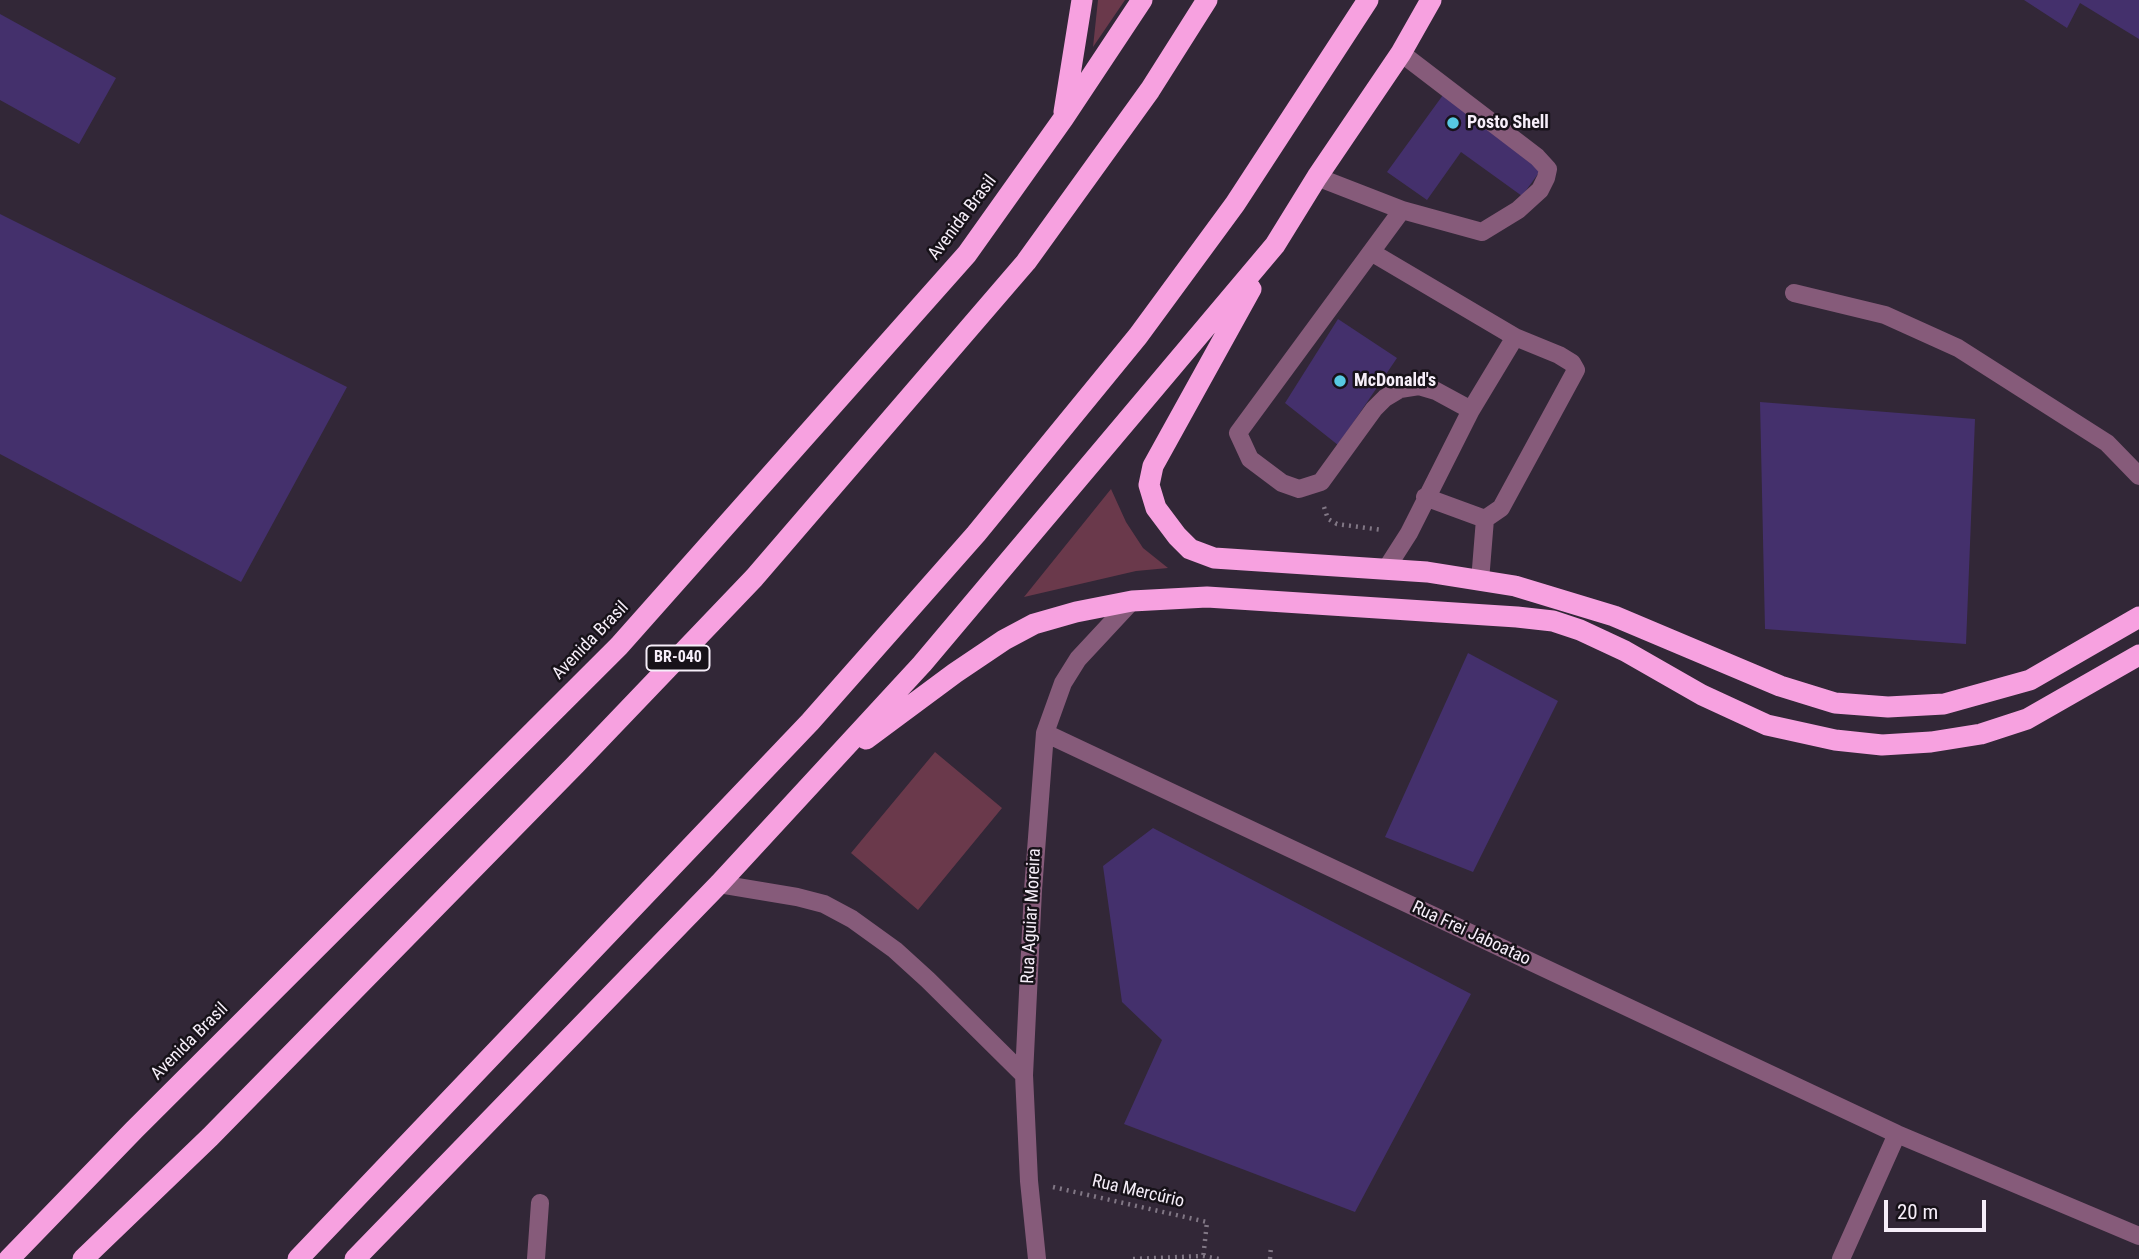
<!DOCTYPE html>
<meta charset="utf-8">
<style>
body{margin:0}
#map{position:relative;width:2139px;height:1259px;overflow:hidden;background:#322737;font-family:"Roboto Condensed",sans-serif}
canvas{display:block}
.scale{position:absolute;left:1884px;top:1200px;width:102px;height:32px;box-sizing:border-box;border:4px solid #f6eef9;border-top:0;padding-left:9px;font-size:21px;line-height:24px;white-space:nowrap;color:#f6eef9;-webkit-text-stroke:5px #171219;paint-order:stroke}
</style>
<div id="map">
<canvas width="2139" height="1259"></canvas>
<div class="scale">20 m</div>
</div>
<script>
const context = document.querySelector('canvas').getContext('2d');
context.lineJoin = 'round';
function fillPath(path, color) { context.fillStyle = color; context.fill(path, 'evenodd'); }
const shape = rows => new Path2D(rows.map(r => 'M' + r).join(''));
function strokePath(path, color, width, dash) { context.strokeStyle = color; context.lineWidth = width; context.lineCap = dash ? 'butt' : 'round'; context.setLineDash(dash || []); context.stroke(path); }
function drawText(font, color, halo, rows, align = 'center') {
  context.font = font + ' "Roboto Condensed",sans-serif'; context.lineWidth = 5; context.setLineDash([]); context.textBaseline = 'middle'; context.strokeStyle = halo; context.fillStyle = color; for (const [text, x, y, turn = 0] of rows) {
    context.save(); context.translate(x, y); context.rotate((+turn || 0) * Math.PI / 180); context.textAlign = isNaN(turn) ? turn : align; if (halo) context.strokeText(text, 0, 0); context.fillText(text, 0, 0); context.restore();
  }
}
fillPath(shape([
 [1098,0,1125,0,1093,47],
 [1111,489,1126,522,1143,548,1168,568,1136,571,1024,597],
 [935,752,1002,808,918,910,851,853]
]), '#6a394b');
fillPath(shape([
 [2024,0,2139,0,2139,39,2080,3,2067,28],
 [0,14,116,78,79,144,0,100],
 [1443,95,1543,167,1522,196,1461,152,1427,200,1387,172],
 [0,214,347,387,241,582,0,454],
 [1338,319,1397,358,1338,445,1285,403],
 [1760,402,1975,419,1966,644,1765,629],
 [1468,653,1558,701,1473,872,1385,837],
 [1153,828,1471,994,1355,1212,1124,1124,1162,1040,1122,1002,1103,866]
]), '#44306c');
strokePath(shape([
 [1324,507,1328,519,1337,524,1382,530],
 [1053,1187,1207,1222,1203,1259],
 [1133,1259,1203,1256,1219,1259],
 [1270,1259,1271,1246]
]), '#817785', 4.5, [2, 5]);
strokePath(shape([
 [1317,177,1402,210,1482,232,1518,210,1540,190,1546,178,1548,169,1537,157,1401,53],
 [1402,210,1238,433,1250,459,1282,483,1299,489,1321,482,1374,409,1385,398,1400,389,1419,386,1436,391,1471,410],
 [1371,252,1515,337,1471,410,1409,533,1386,569],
 [1794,293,1885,315,1958,348,2107,443,2139,476],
 [1425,497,1485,519,1501,508,1576,370,1572,363,1559,355,1515,337],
 [1480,581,1485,519],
 [1045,733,1897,1134,2139,1236],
 [719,884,797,897,824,904,852,919,895,950,928,980,1024,1075],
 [536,1259,540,1203],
 [1037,1259,1029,1181,1024,1075,1033,890,1045,733,1063,683,1078,659,1132,601],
 [1841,1259,1897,1134]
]), '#865b7a', 18);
strokePath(shape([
 [1064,112,1082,0],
 [1251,289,1153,466,1149,485,1156,508,1177,536,1190,549,1214,558,1427,572,1515,586,1614,616,1780,686,1835,703,1888,707,1944,704,2030,680,2139,617],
 [866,739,955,673,1004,640,1034,624,1076,612,1132,601,1207,597,1517,617,1553,621,1580,630,1625,651,1702,695,1767,725,1835,740,1882,745,1931,742,1981,734,2027,719,2139,655],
 [9,1259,134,1130,619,646,967,254,1063,119,1142,0],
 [83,1259,210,1137,576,764,754,578,1026,262,1150,90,1207,0],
 [298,1259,810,722,976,534,1138,336,1235,204,1368,0],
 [355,1259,719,884,922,664,1275,245,1317,177,1401,53,1431,0]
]), '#f7a1e0', 21);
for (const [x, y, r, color] of [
 [1453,123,7,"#57c9e2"],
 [1340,381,7,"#57c9e2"]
]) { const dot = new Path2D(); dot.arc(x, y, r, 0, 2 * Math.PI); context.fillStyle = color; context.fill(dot); strokePath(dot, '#171219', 2.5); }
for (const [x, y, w] of [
 [678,658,63]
]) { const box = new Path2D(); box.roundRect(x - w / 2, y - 12.5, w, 25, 5); context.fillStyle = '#171219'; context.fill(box); strokePath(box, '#f6eef9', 2); }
drawText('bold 16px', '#f6eef9', null, [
 ["BR-040",678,658]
]);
drawText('bold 18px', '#f6eef9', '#171219', [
 ["Posto Shell",1467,123],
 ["McDonald's",1354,381]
], 'left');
drawText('18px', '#f6eef9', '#171219', [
 ["Avenida Brasil",963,218,-53],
 ["Avenida Brasil",591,641,-46],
 ["Rua Aguiar Moreira",1032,916,-87],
 ["Rua Frei Jaboatao",1471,934,25],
 ["Avenida Brasil",190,1042,-45],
 ["Rua Mercúrio",1138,1192,13]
]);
</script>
